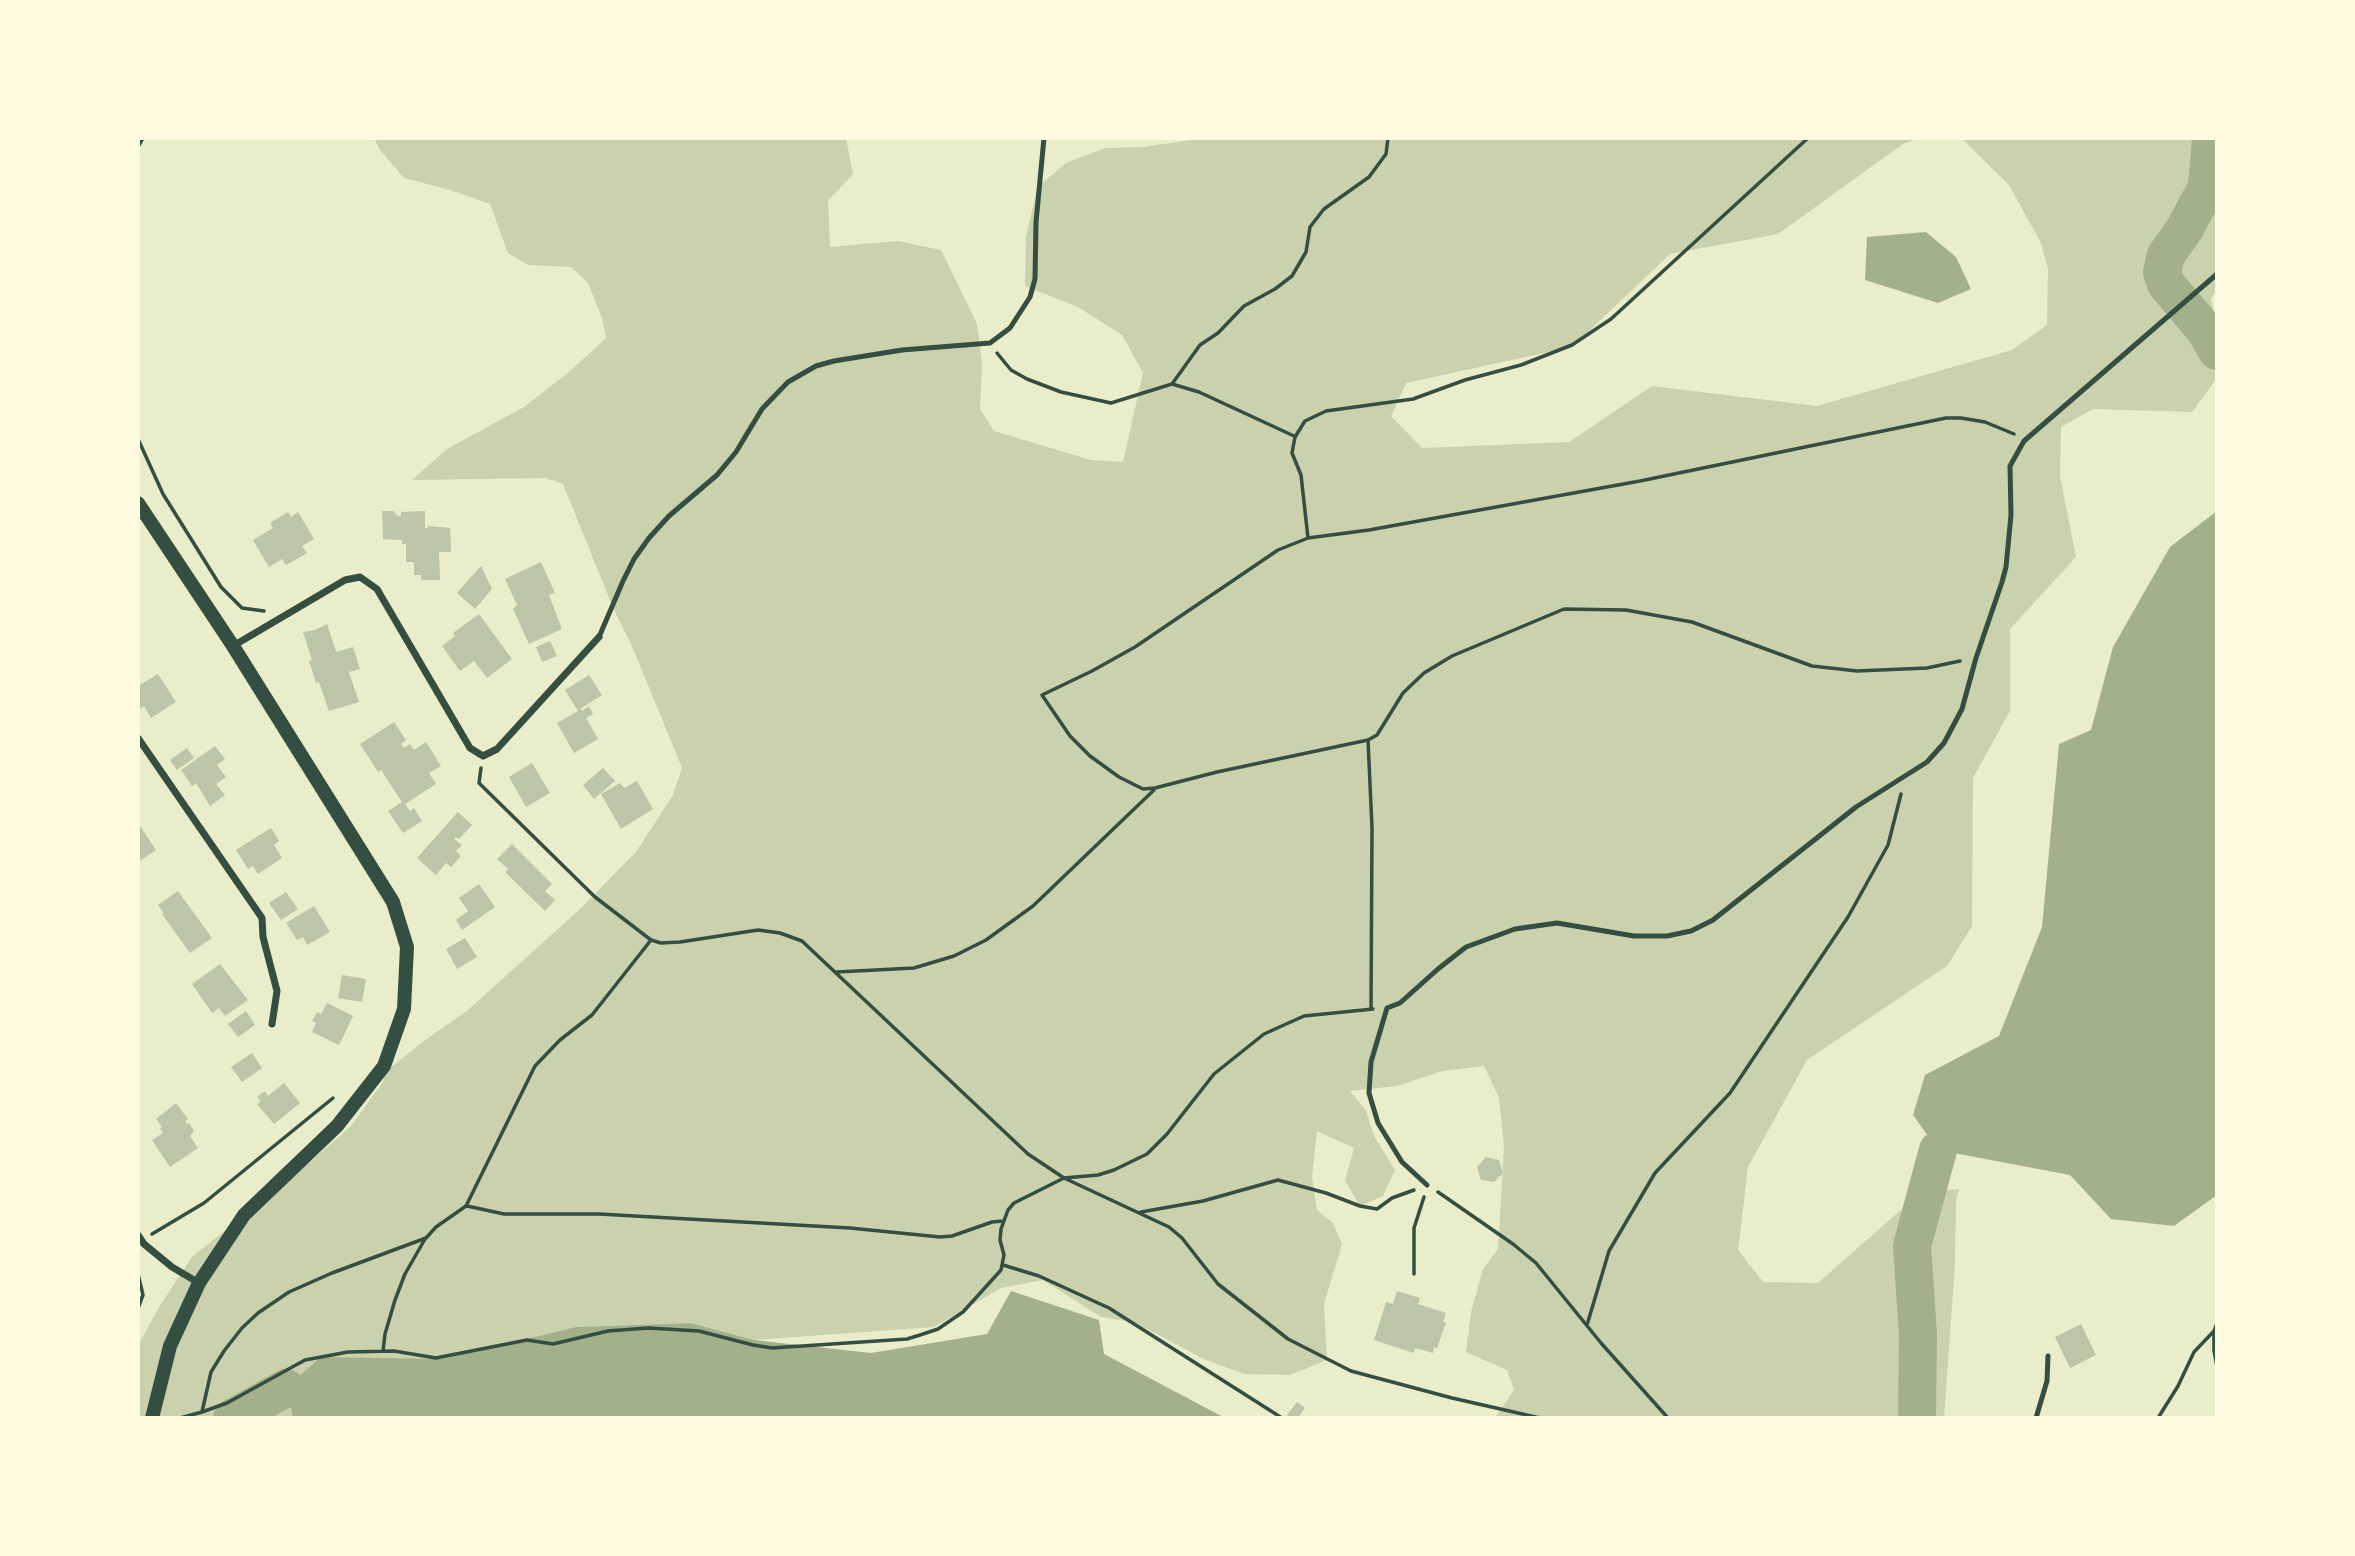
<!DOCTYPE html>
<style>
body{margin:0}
#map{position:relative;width:2355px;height:1556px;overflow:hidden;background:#e9edc9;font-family:Roboto,sans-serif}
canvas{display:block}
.frame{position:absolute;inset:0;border:140px solid #fefae0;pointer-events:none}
</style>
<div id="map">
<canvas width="2355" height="1556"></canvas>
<div class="frame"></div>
</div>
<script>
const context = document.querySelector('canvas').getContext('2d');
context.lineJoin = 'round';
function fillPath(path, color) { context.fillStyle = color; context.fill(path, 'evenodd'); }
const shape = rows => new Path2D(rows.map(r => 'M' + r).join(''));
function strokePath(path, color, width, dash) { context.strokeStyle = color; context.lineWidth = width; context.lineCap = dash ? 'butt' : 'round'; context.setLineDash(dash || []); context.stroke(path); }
fillPath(shape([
 [374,138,846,138,853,174,828,201,830,247,898,241,941,250,977,324,982,363,980,409,994,431,1091,460,1123,462,1143,373,1122,335,1078,307,1025,286,1026,236,1038,187,1066,163,1105,148,1144,147,1204,138,1920,138,1903,144,1778,234,1670,254,1572,347,1406,383,1391,416,1422,448,1569,442,1652,386,1817,406,2012,350,2047,325,2048,269,2041,243,2009,185,1961,138,2217,138,2217,288,2211,299,2217,329,2217,378,2192,412,2093,409,2061,427,2060,476,2076,557,2010,629,2010,711,1973,778,1972,926,1947,966,1807,1060,1748,1167,1738,1250,1763,1282,1818,1283,1920,1193,1959,1189,1956,1202,1955,1264,1944,1418,1495,1418,1514,1390,1507,1370,1466,1352,1471,1312,1483,1269,1498,1249,1504,1147,1499,1098,1484,1066,1442,1071,1397,1086,1350,1091,1366,1111,1374,1136,1395,1170,1383,1196,1360,1206,1345,1181,1354,1148,1317,1131,1312,1177,1317,1210,1333,1223,1342,1244,1324,1304,1327,1360,1290,1375,1244,1374,1204,1359,1134,1322,1101,1317,1043,1280,1001,1288,934,1327,754,1340,691,1323,576,1327,442,1359,286,1388,293,1418,138,1418,138,1345,161,1304,192,1257,301,1170,351,1126,383,1082,385,1072,424,1041,468,1010,579,910,636,852,673,795,682,768,632,646,614,610,563,484,546,478,412,480,447,449,524,407,569,372,606,338,602,318,588,283,571,267,528,265,508,253,490,204,450,190,404,178,380,150]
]), '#cad2ad');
fillPath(shape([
 [1926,232,1956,257,1971,289,1938,303,1865,280,1867,237],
 [2217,511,2217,1195,2174,1226,2111,1219,2070,1175,1938,1150,1913,1115,1925,1075,1999,1036,2042,927,2059,744,2091,730,2113,647,2170,547],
 [1011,1291,1099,1320,1104,1354,1225,1418,293,1418,286,1388,321,1357,442,1359,576,1327,691,1323,754,1340,871,1353,987,1334]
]), '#a3b18a');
strokePath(shape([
 [2211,138,2207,187,2184,230,2166,255,2162,272,2166,284,2205,330,2217,351],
 [232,1418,286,1388],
 [1917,1418,1918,1334,1912,1246,1938,1150]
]), '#a3b18a', 38);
fillPath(shape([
 [382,511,393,511,398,516,401,516,401,512,425,511,425,528,428,528,427,526,450,528,451,552,439,552,440,580,421,580,421,575,414,575,414,562,406,562,406,544,402,544,402,540,383,539],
 [288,512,291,517,298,512,314,539,302,546,307,553,286,565,282,559,269,567,253,540,273,528,270,523],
 [541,562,555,593,549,595,562,629,529,644,513,609,517,605,505,579],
 [481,566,492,589,475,609,457,593],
 [479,614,512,659,487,678,474,661,460,671,442,646,455,636,453,633],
 [327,624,336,652,353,647,360,669,349,672,359,702,329,711,319,682,316,683,309,661,312,660,303,632,315,630],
 [550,641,557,656,542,662,536,647],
 [158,674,176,702,151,718,144,706,140,709,138,706,138,686],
 [589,675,602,695,580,709,582,711,589,706,593,714,586,718,598,739,574,753,557,723,578,711,565,690],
 [394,722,406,740,401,744,404,748,410,744,414,750,426,742,441,766,429,773,436,784,405,804,410,811,414,808,422,821,403,833,388,811,402,802,381,770,378,772,360,744],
 [215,746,225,759,217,765,226,777,216,784,225,795,210,806,196,783,192,786,181,770],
 [187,748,194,758,177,770,170,760],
 [532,763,550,793,526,807,509,777],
 [603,768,615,781,594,799,583,785],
 [637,781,653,809,621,829,601,794,620,783,624,788],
 [458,812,472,825,459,839,456,837,454,839,462,845,456,851,461,856,451,867,446,863,436,875,417,858],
 [138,823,156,850,138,862],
 [271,828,279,841,274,845,282,858,258,874,253,866,248,869,236,850],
 [512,844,552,884,545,891,555,900,545,911,505,872,508,869,497,859],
 [479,884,495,907,462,930,456,920,468,911,459,898],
 [178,891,212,938,190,953,162,914,164,913,158,905],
 [286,892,298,909,281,920,269,903],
 [314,906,330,932,307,945,303,937,297,940,286,923],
 [465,938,477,957,457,969,446,949],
 [220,964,248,1000,225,1016,219,1008,212,1013,192,984],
 [342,975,366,979,362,1002,338,998],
 [327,1003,353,1016,339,1045,312,1032,316,1023,312,1021,317,1012,321,1014],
 [246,1011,255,1025,238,1037,228,1024],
 [252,1053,262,1068,242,1082,231,1067],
 [284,1083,300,1103,274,1124,257,1104,261,1101,257,1097,265,1091,268,1096],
 [176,1103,188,1119,185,1121,187,1124,189,1123,194,1131,190,1136,198,1148,170,1167,152,1140,163,1133,160,1128,162,1127,156,1119],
 [1486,1157,1499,1160,1503,1173,1494,1182,1481,1180,1477,1167],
 [1397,1291,1420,1298,1418,1304,1446,1313,1443,1322,1446,1323,1437,1348,1434,1347,1433,1353,1415,1348,1414,1353,1374,1340,1386,1302,1393,1304],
 [2081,1324,2096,1355,2070,1368,2055,1337],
 [1297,1402,1305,1408,1298,1418,1291,1418,1287,1415]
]), '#bcc5a7');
strokePath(shape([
 [138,147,143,138],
 [997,353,1011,370,1027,379,1061,392,1111,403,1172,384,1199,392,1294,436],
 [1172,384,1200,345,1218,333,1244,306,1275,289,1292,276,1306,252,1310,227,1324,209,1369,177,1386,154,1388,138],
 [138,439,163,494,221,587,242,608,264,611],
 [1308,538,1301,475,1292,453,1295,437,1305,421,1326,411,1413,399,1465,380,1521,365,1572,345,1611,319,1808,138],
 [1960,661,1927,668,1857,671,1812,666,1692,622,1626,610,1564,609,1452,656,1424,673,1403,693,1377,735,1368,740,1217,772,1155,788,1143,789,1119,777,1090,756,1070,736,1042,695,1092,671,1135,647,1278,550,1308,538,1369,530,1640,481,1946,418,1961,418,1985,422,2014,434],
 [1368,740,1372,828,1371,1009],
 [481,768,479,783,595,897,651,940,661,943,680,942,758,930,780,933,802,941,1028,1154,1064,1178,1169,1227,1182,1238,1218,1284,1288,1339,1351,1371,1452,1398,1540,1418],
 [837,972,914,968,954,956,986,940,1033,906,1154,790],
 [1438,1192,1513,1244,1536,1263,1601,1343,1668,1418],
 [467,1206,504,1214,599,1214,850,1228,940,1237,952,1236,992,1222,1003,1221],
 [1141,1212,1203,1201,1278,1180,1326,1193,1360,1206,1377,1209,1392,1198,1414,1190],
 [152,1234,204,1203,333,1098],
 [1003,1265,1039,1276,1109,1308,1282,1418],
 [138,1274,143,1295,138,1308],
 [1414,1274,1414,1228,1424,1197],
 [2217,1323,2214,1331,2214,1351,2217,1366],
 [1587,1325,1609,1251,1655,1173,1730,1093,1848,917,1888,845,1901,794],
 [383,1351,385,1334,395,1300,405,1274,425,1239],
 [202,1412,227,1403,305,1360,348,1352,394,1351,436,1358,527,1340,553,1344,608,1331,648,1328,699,1331,753,1345,772,1348,907,1339,920,1335,938,1329,963,1312,1001,1270,1004,1255,1000,1240,1001,1229,1008,1210,1014,1203,1064,1178,1098,1175,1114,1170,1147,1154,1167,1134,1214,1074,1264,1034,1304,1016,1373,1009],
 [180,1418,202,1412,211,1372,224,1351,242,1328,258,1313,289,1292,332,1273,426,1238,436,1227,466,1206,535,1066,560,1040,592,1015,651,940],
 [2158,1418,2178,1386,2194,1352,2214,1331]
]), '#344e41', 3.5);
strokePath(shape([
 [599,637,623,581,634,559,649,538,669,516,717,475,736,452,762,409,788,382,816,366,834,361,902,350,990,343,1010,328,1030,297,1035,279,1036,222,1044,138],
 [1427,1185,1402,1162,1378,1123,1369,1093,1371,1062,1387,1008,1400,1003,1438,969,1466,947,1515,929,1557,923,1634,936,1667,936,1691,931,1713,920,1856,807,1927,762,1944,743,1962,709,1976,658,2002,582,2006,567,2011,515,2010,466,2024,441,2217,274],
 [2036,1418,2047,1381,2048,1356]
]), '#344e41', 5);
strokePath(shape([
 [233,646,345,580,360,577,377,589,470,748,483,756,497,749,599,637],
 [138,738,262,918,263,937,277,991,272,1024],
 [138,1235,144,1244,172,1267,199,1283]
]), '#344e41', 7);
strokePath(shape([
 [138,503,233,646,393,902,407,947,404,1009,384,1066,337,1126,244,1215,199,1283,170,1346,152,1418]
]), '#344e41', 14);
</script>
